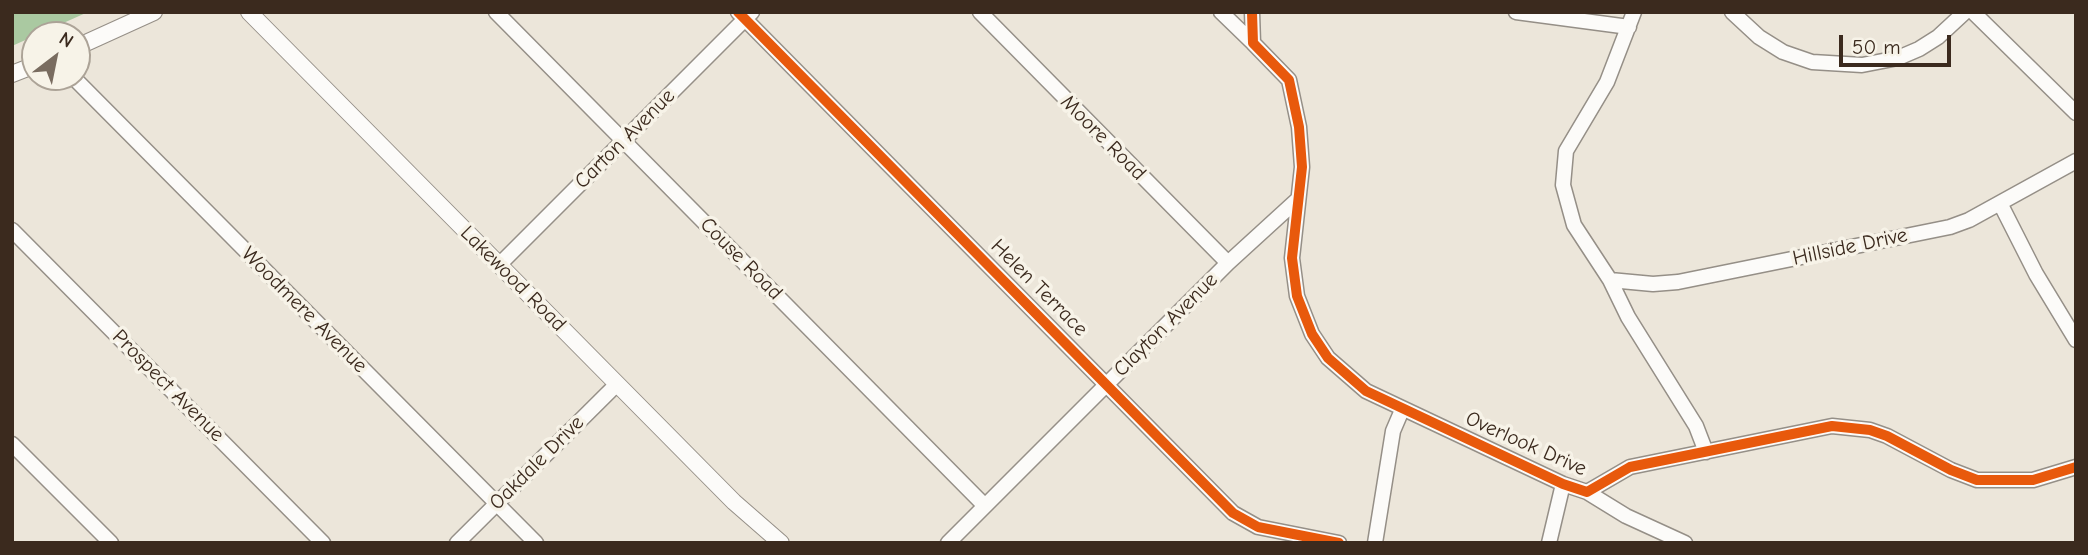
<!DOCTYPE html>
<style>
body{margin:0}
#map{position:relative;width:2088px;height:555px;overflow:hidden;background:#ece6da;font-family:"Comic Neue",sans-serif}
canvas{display:block}
.frame{position:absolute;inset:0;border:14px solid #3b2a1e;pointer-events:none}
.north{position:absolute;left:21px;top:21px;width:70px;height:70px;box-sizing:border-box;background:#f7f3e8;border:2px solid #aca397;border-radius:50%;rotate:32deg;font-size:19px;font-weight:700;line-height:28px;text-align:center;color:#3b2a1e}
.north::after{content:'';display:block;margin:auto;width:24px;height:32px;background:#796c60;clip-path:polygon(50% 0,100% 100%,50% 72%,0 100%)}
.scale{position:absolute;left:1839px;top:35px;width:112px;height:32px;box-sizing:border-box;border:4px solid #3b2a1e;border-top:0;padding-left:9px;font-size:21px;line-height:24px;white-space:nowrap;color:#3b2a1e;-webkit-text-stroke:5px #f7f3e8;paint-order:stroke}
</style>
<div id="map">
<canvas width="2088" height="555"></canvas>
<div class="frame"></div>
<div class="north">N</div>
<div class="scale">50 m</div>
</div>
<script>
const context = document.querySelector('canvas').getContext('2d');
context.lineJoin = 'round';
function fillPath(path, color) { context.fillStyle = color; context.fill(path, 'evenodd'); }
const shape = rows => new Path2D(rows.map(r => 'M' + r).join(''));
function strokePath(path, color, width, dash) { context.strokeStyle = color; context.lineWidth = width; context.lineCap = dash ? 'butt' : 'round'; context.setLineDash(dash || []); context.stroke(path); }
function drawText(font, color, halo, rows, align = 'center') {
  context.font = font + ' "Comic Neue",sans-serif'; context.lineWidth = 7; context.setLineDash([]); context.textBaseline = 'middle'; context.strokeStyle = halo; context.fillStyle = color; for (const [text, x, y, turn = 0] of rows) {
    context.save(); context.translate(x, y); context.rotate((+turn || 0) * Math.PI / 180); context.textAlign = isNaN(turn) ? turn : align; if (halo) context.strokeText(text, 0, 0); context.fillText(text, 0, 0); context.restore();
  }
}
fillPath(shape([
 [12,12,88,12,12,46]
]), '#aac9a1');
const minor = shape([
 [496,12,985,506],
 [738,12,1233,513,1258,527,1339,543],
 [980,12,1228,263],
 [1221,12,1253,43],
 [1252,12,1253,43,1289,80,1299,127,1302,167,1292,258,1297,296,1312,334,1328,358,1366,391,1563,484,1587,492,1630,467,1832,426,1870,430,1887,436,1951,470,1977,480,2033,480,2076,467],
 [1516,12,1629,27],
 [1634,12,1607,82,1566,151,1563,185,1574,225,1610,280,1628,317,1696,426,1706,452],
 [1732,12,1759,37,1783,52,1812,62,1862,65,1898,58,1919,49,1938,37,1965,12],
 [1973,12,2076,113],
 [73,77,536,543],
 [2000,203,2036,274,2076,340],
 [12,230,323,543],
 [499,265,752,12],
 [1610,280,1653,284,1678,282,1950,227,1969,220,2076,161],
 [12,444,111,543],
 [1587,492,1626,516,1685,543],
 [457,543,617,384],
 [948,543,1228,263,1297,200],
 [1375,543,1393,431,1402,410],
 [1549,543,1563,484]
]);
const tertiary = shape([
 [249,12,734,502,781,543],
 [77,47,154,12],
 [12,74,35,65]
]);
strokePath(minor, '#958f87', 17);
strokePath(tertiary, '#958f87', 18);
strokePath(minor, '#fcfbf9', 14);
strokePath(tertiary, '#fcfbf9', 16);
strokePath(shape([
 [738,12,1233,513,1258,527,1339,543],
 [1252,12,1253,43,1289,80,1299,127,1302,167,1292,258,1297,296,1312,334,1328,358,1366,391,1563,484,1587,492,1630,467,1832,426,1870,430,1887,436,1951,470,1977,480,2033,480,2076,467]
]), '#e8590c', 10);
drawText('21px', '#3b2a1e', '#f7f3e8', [
 ["Moore Road",1103,138,45],
 ["Carton Avenue",625,139,-45],
 ["Hillside Drive",1850,247,-12],
 ["Couse Road",741,259,45],
 ["Lakewood Road",513,279,45],
 ["Helen Terrace",1039,288,45],
 ["Woodmere Avenue",304,310,45],
 ["Clayton Avenue",1166,325,-45],
 ["Prospect Avenue",168,386,45],
 ["Overlook Drive",1526,444,24],
 ["Oakdale Drive",537,463,-45]
]);
</script>
